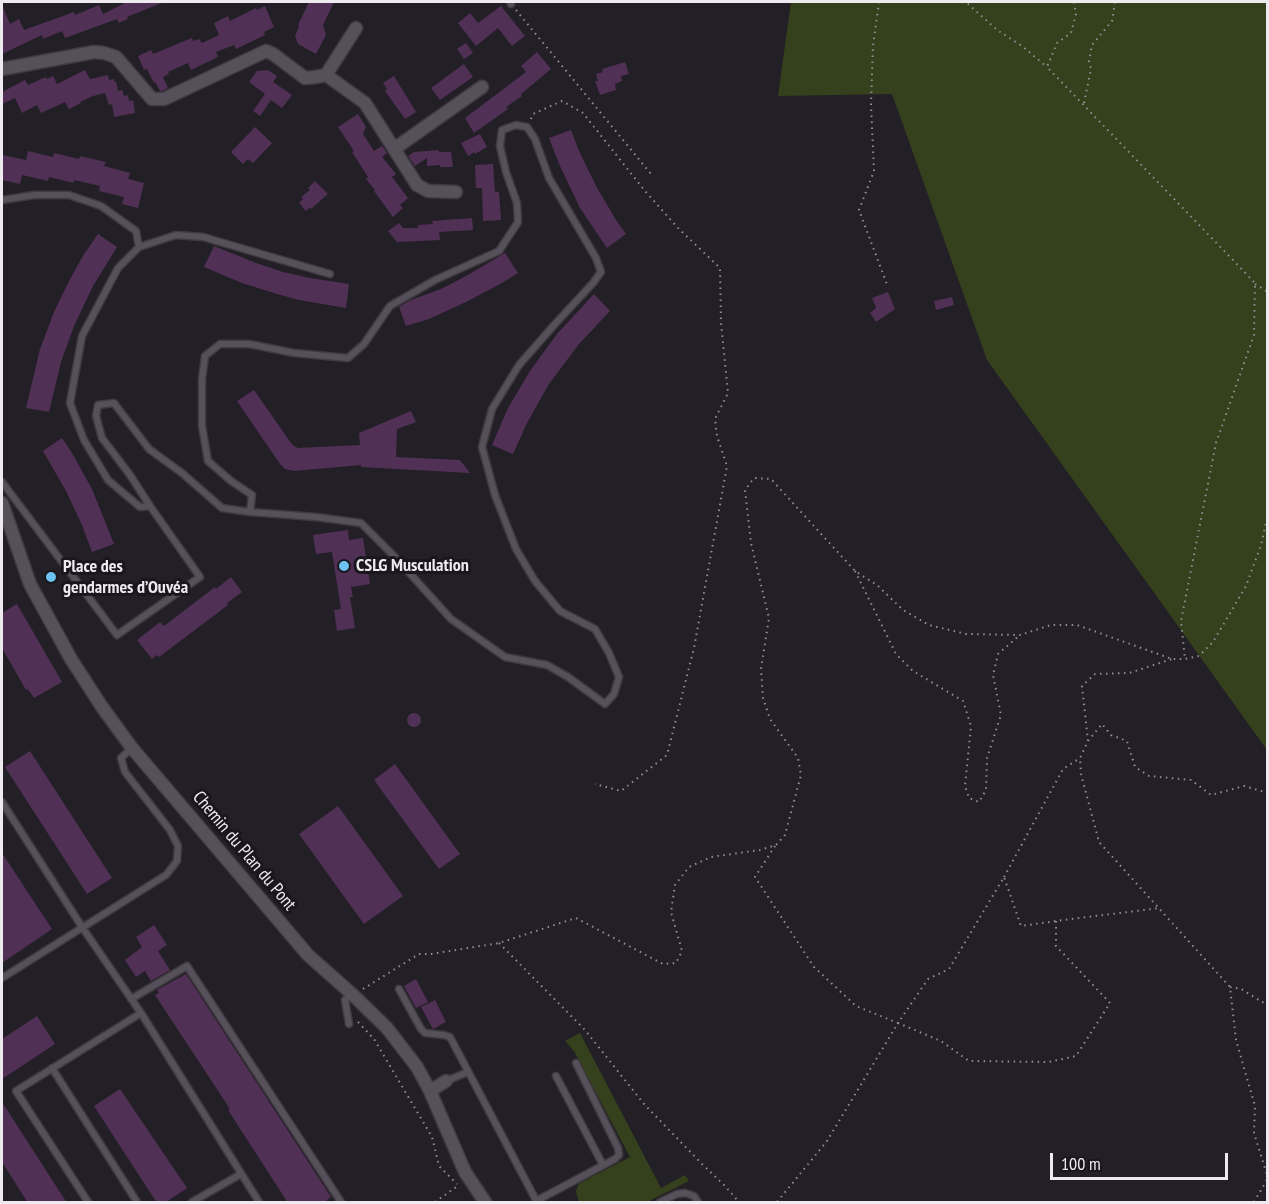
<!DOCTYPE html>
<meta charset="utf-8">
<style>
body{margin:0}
#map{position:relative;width:1269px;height:1204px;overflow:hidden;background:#231f26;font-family:"PT Sans Narrow",sans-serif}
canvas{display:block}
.frame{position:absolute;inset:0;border:3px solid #eeeaf0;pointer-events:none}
.scale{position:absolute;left:1050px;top:1153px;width:178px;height:27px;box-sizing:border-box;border:3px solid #eeeaf0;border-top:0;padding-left:8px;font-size:18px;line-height:21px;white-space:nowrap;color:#eeeaf0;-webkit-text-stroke:4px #1a161d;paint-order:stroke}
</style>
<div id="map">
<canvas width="1269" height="1204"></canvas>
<div class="frame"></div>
<div class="scale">100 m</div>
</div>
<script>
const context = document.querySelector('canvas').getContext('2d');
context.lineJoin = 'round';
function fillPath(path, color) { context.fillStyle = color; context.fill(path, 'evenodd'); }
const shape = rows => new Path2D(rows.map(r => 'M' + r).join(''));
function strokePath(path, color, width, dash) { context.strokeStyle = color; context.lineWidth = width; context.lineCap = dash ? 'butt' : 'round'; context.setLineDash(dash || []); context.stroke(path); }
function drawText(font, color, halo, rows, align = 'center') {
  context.font = font + ' "PT Sans Narrow",sans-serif'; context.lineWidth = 6; context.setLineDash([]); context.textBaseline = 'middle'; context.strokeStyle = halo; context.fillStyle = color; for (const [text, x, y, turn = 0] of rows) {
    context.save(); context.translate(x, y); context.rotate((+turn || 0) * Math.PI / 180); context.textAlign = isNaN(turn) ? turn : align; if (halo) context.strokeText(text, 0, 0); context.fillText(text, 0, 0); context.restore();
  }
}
fillPath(shape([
 [791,2,1267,2,1267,750,987,360,892,94,778,96],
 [580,1033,661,1188,685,1175,689,1181,647,1202,579,1202,576,1192,577,1187,580,1183,630,1157,574,1051,565,1041]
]), '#35411c');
fillPath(shape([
 [127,2,164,2,127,17,128,19,119,23,117,19,65,38,62,31,43,39,42,35,2,54,2,5,10,24,19,19,24,30,74,12,75,15,99,5,103,14],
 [309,2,334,2,323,25,326,35,316,54,298,44,295,36,299,26,298,25],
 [265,6,274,27,264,32,265,35,236,49,234,45,216,52,218,57,191,70,188,63,168,72,169,74,163,77,168,88,162,91,160,91,155,82,154,83,147,69,144,70,138,56,151,50,153,54,192,38,193,41,199,39,202,43,219,35,214,23,228,16,230,21,256,8,257,10],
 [501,6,525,36,512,46,498,28,476,46,458,23,470,13,478,23],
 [466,43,473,53,464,59,457,49],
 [537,52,551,69,521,94,522,96,506,107,508,109,474,133,465,118,526,72,521,66],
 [625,62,629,74,621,76,622,81,615,84,616,90,600,95,595,81,598,81,596,74,603,72,602,69],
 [464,64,473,77,440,100,431,88],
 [85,70,90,79,108,75,109,80,114,79,114,82,116,81,118,91,122,90,124,96,128,95,129,101,133,100,135,113,114,117,112,104,109,105,105,93,93,96,80,102,81,103,69,109,65,102,41,113,37,105,22,113,15,98,2,104,2,92,25,80,28,85,46,77,47,79,53,76,57,84],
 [268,70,277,76,273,82,292,95,282,108,271,100,260,116,253,111,265,94,249,82,257,71],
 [394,76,416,112,405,119,385,91,387,89,383,83],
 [358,114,366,127,363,134,374,151,382,146,387,153,382,157,396,174,392,177,408,198,400,205,403,208,393,217,374,191,375,190,366,179,368,177,352,152,354,151,338,127],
 [255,127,272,143,253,163,248,159,243,164,231,152],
 [571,130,579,151,596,186,616,220,626,234,607,248,580,208,560,166,549,138],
 [480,134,487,147,475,154,475,152,468,156,461,143],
 [439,150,439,152,451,152,453,167,440,167,440,165,427,166,427,158,415,166,408,156,414,152],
 [28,151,53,157,54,153,79,159,80,156,106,162,104,166,130,173,128,179,144,183,138,208,122,204,124,197,99,191,100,186,74,180,74,183,49,177,48,181,22,175,20,184,2,180,2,155,26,160],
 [493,164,495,192,499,192,501,220,483,221,482,188,476,188,475,165],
 [315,181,328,194,311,209,310,207,306,211,299,203,303,199,301,197,310,190,308,188],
 [472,218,473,230,439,232,440,240,397,242,388,231,399,223,403,228,418,228,418,225,433,224,432,221],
 [98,234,117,247,93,286,74,326,61,362,49,412,26,408,40,349,54,312,69,281,84,254],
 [214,246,256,263,283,272,310,278,349,284,346,308,299,300,277,294,242,283,204,267],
 [505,253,518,273,502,283,466,302,429,319,406,326,399,307,411,300,441,289,466,276],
 [888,292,895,309,876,322,870,313,876,308,872,298],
 [594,294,610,311,579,344,549,384,527,423,513,454,492,445,508,408,530,371,557,334],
 [952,297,954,305,936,310,934,301],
 [254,390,291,443,294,446,298,448,360,445,359,433,411,411,416,422,397,429,396,457,460,460,470,473,361,467,361,465,294,471,285,469,280,464,237,401],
 [62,438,72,453,92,489,114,544,92,552,82,525,66,491,43,451],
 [348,530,349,540,363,538,370,584,351,587,353,597,350,597,355,628,337,631,334,610,341,609,332,552,316,554,313,535],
 [231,577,242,592,227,603,228,605,159,657,157,655,152,659,137,640,160,622,164,626,215,587,216,589],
 [17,604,62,682,34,698,28,689,26,690,2,648,2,613],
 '407 720a7 7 0 1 1 14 0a7 7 0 1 1-14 0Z',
 [30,751,112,878,87,894,5,767],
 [395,764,460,854,439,869,374,780],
 [338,806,403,896,364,924,299,834],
 [2,853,52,929,2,963],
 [154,925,167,945,158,951,170,970,151,981,145,971,136,977,125,960,142,947,136,937],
 [186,974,331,1197,323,1203,288,1203,228,1110,230,1109,155,995,159,993,157,990],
 [416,979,428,1002,416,1008,404,986],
 [435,1000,446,1022,433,1029,421,1007],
 [37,1016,55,1044,2,1079,2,1039],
 [120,1089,187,1188,165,1203,157,1203,94,1106],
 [2,1102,67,1203,28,1203,2,1162]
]), '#513056');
const lane = shape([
 [510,2,511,4],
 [2,200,34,195,69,195,101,206,136,231,139,247,118,268,82,336,70,403,84,440,108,480,140,507,150,506,200,577,117,635,2,482],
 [139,247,176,235,203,237,330,274],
 [150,506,130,475,102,438,96,416,98,405,114,403,149,449,182,473,222,508,250,512,252,495,231,481,208,461,202,426,202,379,205,356,220,344,249,344,294,353,348,358,364,344,390,306,435,280,499,251,518,222,517,203,506,172,500,146,502,130,516,125,527,127,535,139,549,178,596,258,601,272,593,283,555,324,519,365,492,409,482,447,495,495,516,549,535,581,560,611,595,629,609,653,619,677,614,694,605,704,568,677,547,665,505,657,451,619,395,557,361,523,316,517,250,512],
 [2,802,82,927,141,1013,16,1091,88,1202],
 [2,978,166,875,177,861,178,846,170,830,125,772,121,758,132,748],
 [399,989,421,1029,425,1033,444,1035,450,1037,537,1202],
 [131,999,187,966,341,1202,340,1202],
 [141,1013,259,1202],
 [349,1024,345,1000,352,995],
 [52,1068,137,1202],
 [556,1076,603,1165],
 [446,1081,468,1072],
 [536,1201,615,1159,619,1155,618,1148,576,1063],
 [192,1202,241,1174],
 [660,1202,677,1194,685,1193,694,1196,698,1202]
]);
const street = shape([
 [2,69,94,52,104,53,116,57,152,99,164,99,266,51,273,54,305,78,315,77,326,75],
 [326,75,365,103,417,185,428,191,456,192],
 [326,75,356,28],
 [394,149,482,87],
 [2,503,30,584,71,659,102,707,132,748,308,955,353,995,387,1028,417,1067,430,1091,465,1172,485,1202],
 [430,1091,446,1081]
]);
strokePath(lane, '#3e3a40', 9);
strokePath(street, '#3e3a40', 15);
strokePath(shape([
 [879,2,873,46,871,105,874,171,859,210,888,287],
 [962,2,968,4,997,30,1022,46,1047,67],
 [1074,2,1076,14,1071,33,1057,43,1047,67,1255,283,1254,335,1216,443,1181,621,1185,659],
 [516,10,651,174],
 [1084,103,1091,69,1089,61,1092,45,1112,21,1115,2],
 [531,119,533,114,562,101,583,113,645,191,678,228,720,268,721,323,728,393,715,419,717,436,727,466,694,648,667,755,621,791,595,784],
 [1255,284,1268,292],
 [855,571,896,654,913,671,963,701,971,726,965,786,969,798,979,802,986,790,987,758,1001,715,993,675,998,654,1020,635],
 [1088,741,1082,686,1095,674,1129,673,1172,659],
 [1268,793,1244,786,1211,795,1191,780,1149,776,1135,767,1127,741,1111,735,1102,724,1088,741,1080,758,1081,774,1099,842,1230,987,1236,1040,1255,1106,1254,1133,1268,1178],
 [775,846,755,877,814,967,856,1006,898,1023,827,1141,777,1202],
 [1004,877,1063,769,1080,758],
 [1056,921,1056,946,1110,1003,1076,1056,1049,1062,969,1061,941,1041,898,1023,928,979,949,969,1004,877,1021,926,1056,921,1160,908],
 [499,943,585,1030,644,1104,702,1164,725,1186,739,1202],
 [1230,987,1241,989,1264,1003,1268,1002],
 [363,989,419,954,431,954,499,943,576,918,663,964,676,963,682,951,671,912,675,885,689,867,711,857,760,850,776,845,785,835,801,775,798,758,770,719,763,698,761,669,769,618,751,543,745,490,754,478,771,479,855,571,877,585,903,610,929,625,966,634,1020,635,1051,625,1077,625,1172,659,1185,659,1199,656,1213,642,1246,586,1261,545,1268,514],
 [358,1022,374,1039,432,1137,439,1166,457,1184],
 [435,1202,459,1185],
 [1254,1202,1268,1178]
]), '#938f95', 2, [1.5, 4.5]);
strokePath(lane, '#555059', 6);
strokePath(street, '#555059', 12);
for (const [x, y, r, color] of [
 [344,566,6,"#6cc3f2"],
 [51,577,6,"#6cc3f2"]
]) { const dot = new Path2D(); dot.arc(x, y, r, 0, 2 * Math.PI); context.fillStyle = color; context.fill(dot); strokePath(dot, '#1a161d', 2); }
drawText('bold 18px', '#eeeaf0', '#1a161d', [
 ["CSLG Musculation",356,566],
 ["Place des",63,567],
 ["gendarmes d’Ouvéa",63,588]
], 'left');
drawText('18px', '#eeeaf0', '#1a161d', [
 ["Chemin du Plan du Pont",244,851,50]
]);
</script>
